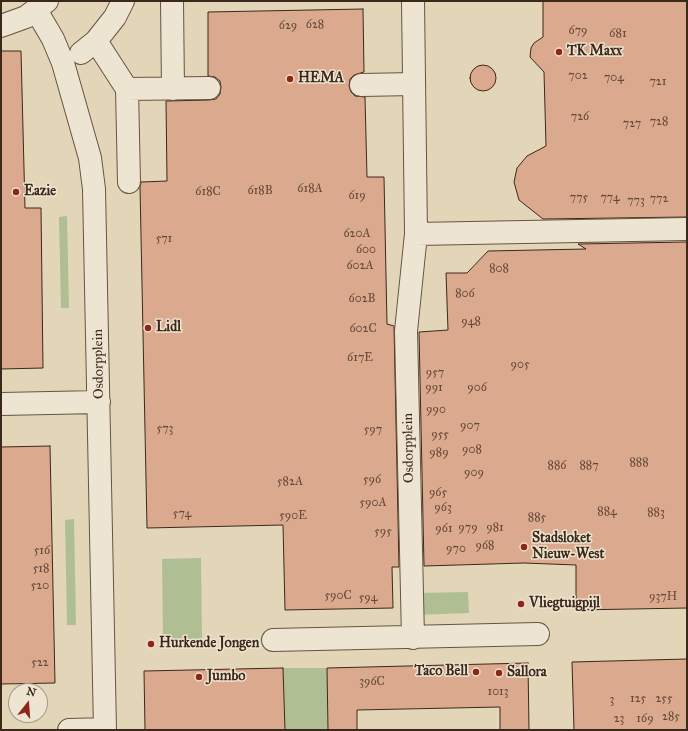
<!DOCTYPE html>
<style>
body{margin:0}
#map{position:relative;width:688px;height:731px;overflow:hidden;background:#e3d6b8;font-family:"IM FELL Great Primer",serif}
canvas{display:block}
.frame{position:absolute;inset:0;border:2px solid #3c281a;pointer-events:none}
.north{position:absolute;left:8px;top:683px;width:40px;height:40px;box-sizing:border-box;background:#ede4d1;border:1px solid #a69988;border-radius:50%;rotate:17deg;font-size:11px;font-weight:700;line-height:16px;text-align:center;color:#3c281a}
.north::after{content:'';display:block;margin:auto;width:14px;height:18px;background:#8f2418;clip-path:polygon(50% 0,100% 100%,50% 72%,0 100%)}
</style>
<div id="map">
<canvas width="688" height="731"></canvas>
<div class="frame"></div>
<div class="north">N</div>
</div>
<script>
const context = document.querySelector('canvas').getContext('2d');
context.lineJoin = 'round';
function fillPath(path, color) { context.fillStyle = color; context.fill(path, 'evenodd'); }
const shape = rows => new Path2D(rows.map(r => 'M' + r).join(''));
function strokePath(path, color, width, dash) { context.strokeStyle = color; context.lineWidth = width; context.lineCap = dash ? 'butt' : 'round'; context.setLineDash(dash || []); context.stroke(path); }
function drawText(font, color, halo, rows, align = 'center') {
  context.font = font + ' "IM FELL Great Primer",serif'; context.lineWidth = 3; context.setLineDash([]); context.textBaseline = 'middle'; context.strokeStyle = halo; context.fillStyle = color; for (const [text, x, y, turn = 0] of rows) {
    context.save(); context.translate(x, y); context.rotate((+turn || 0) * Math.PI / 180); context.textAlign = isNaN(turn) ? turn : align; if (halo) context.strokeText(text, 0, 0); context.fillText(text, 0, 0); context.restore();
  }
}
fillPath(shape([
 [67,216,69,308,61,308,59,217],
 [74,519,76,625,67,625,65,520],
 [201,558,202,640,163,641,162,559],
 [468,592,469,613,417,615,416,593],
 [283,668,327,668,328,730,285,730]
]), '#afbf93');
const building = shape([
 [543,1,687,1,687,217,543,219,519,200,514,182,517,168,527,156,546,146,544,72,530,57,531,48,534,43,543,37,543,1],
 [363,9,364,72,354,75,350,79,349,86,351,92,355,96,365,97,367,177,384,177,387,324,394,326,399,567,392,567,393,608,285,610,283,525,147,528,140,187,141,182,167,181,166,101,209,100,216,99,220,94,221,87,220,81,215,77,208,76,208,12,363,9],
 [1,51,21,51,25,208,41,208,43,368,1,369,1,51],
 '470 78a13 13 0 1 1 26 0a13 13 0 1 1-26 0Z',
 [687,242,687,608,576,610,576,565,524,563,424,566,419,332,448,330,446,273,467,273,488,251,586,249,578,244,687,242],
 [50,446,55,683,1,684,1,447,50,446],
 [687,659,687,730,574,730,572,662,687,659],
 [528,663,529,730,500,730,500,707,357,710,357,730,328,730,327,668,528,663],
 [283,668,285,730,145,730,144,671,283,668]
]);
fillPath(building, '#daa98e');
strokePath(building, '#3c281a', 1);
const pedestrian = shape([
 [172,1,173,89],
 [96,41,127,89,129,182],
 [81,53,96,41,115,17,123,1],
 [361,85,414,84],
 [127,89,209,88],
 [416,234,687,229],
 [413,638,406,331,416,234,413,1],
 [273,640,538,634]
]);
const minor = shape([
 [36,10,53,39,63,63,90,158,94,189,105,730],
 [1,404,99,402],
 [69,730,105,729]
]);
const tertiary = shape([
 [1,26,26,17,47,1]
]);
strokePath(pedestrian, '#665442', 24);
strokePath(minor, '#665442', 24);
strokePath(tertiary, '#665442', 24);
strokePath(pedestrian, '#ede4d1', 22);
strokePath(minor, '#ede4d1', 22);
strokePath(tertiary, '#ede4d1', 22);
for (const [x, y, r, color] of [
 [559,52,4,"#8f2418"],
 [290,79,4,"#8f2418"],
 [16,192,4,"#8f2418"],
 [148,328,4,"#8f2418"],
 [524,547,4,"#8f2418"],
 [521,604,4,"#8f2418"],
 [151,644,4,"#8f2418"],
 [476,672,4,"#8f2418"],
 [499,673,4,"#8f2418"],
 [199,677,4,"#8f2418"]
]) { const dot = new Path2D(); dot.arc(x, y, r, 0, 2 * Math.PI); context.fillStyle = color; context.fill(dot); strokePath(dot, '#ede4d1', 1.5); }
drawText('12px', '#644837', null, [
 ["628",315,25],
 ["629",288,26],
 ["679",578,31],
 ["681",618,34],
 ["702",578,76],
 ["704",614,78],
 ["721",658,82],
 ["726",580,117],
 ["728",659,122],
 ["727",632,124],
 ["618A",310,189],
 ["618B",260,191],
 ["618C",208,192],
 ["619",357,196],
 ["775",579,198],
 ["774",610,198],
 ["772",659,199],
 ["773",636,201],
 ["620A",357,234],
 ["571",164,239],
 ["600",366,250],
 ["602A",360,266],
 ["808",499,269],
 ["806",465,294],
 ["602B",362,299],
 ["948",471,322],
 ["602C",363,329],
 ["617E",360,358],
 ["905",520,365],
 ["957",435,373],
 ["991",434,388],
 ["906",477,388],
 ["990",436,410],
 ["907",470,426],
 ["573",165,429],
 ["597",373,430],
 ["955",440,435],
 ["908",472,450],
 ["989",439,453],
 ["888",639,463],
 ["886",557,466],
 ["887",589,466],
 ["909",474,473],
 ["596",372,480],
 ["582A",290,482],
 ["965",438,493],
 ["590A",373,503],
 ["963",443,508],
 ["884",607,512],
 ["883",656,513],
 ["574",182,514],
 ["590E",293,516],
 ["885",537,518],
 ["979",468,528],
 ["981",495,528],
 ["961",444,529],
 ["595",383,532],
 ["968",485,546],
 ["970",456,549],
 ["516",42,551],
 ["518",41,569],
 ["520",40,586],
 ["590C",338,596],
 ["937H",663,597],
 ["594",368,598],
 ["522",40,663],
 ["396C",372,682],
 ["1013",498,692],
 ["125",638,699],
 ["255",664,699],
 ["3",612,700],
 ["285",671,717],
 ["23",619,719],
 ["169",645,719]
]);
drawText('bold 14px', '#3c281a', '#ede4d1', [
 ["TK Maxx",567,52],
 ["HEMA",298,79],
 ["Eazie",24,192],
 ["Lidl",156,328],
 ["Stadsloket",532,539],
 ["Nieuw-West",532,555],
 ["Vliegtuigpijl",529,604],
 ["Hurkende Jongen",159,644],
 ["Taco Bell",468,672,"right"],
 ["Sallora",507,673],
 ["Jumbo",207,677]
], 'left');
drawText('14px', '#3c281a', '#ede4d1', [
 ["Osdorpplein",99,364,-91],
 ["Osdorpplein",409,448,-91]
]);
</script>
